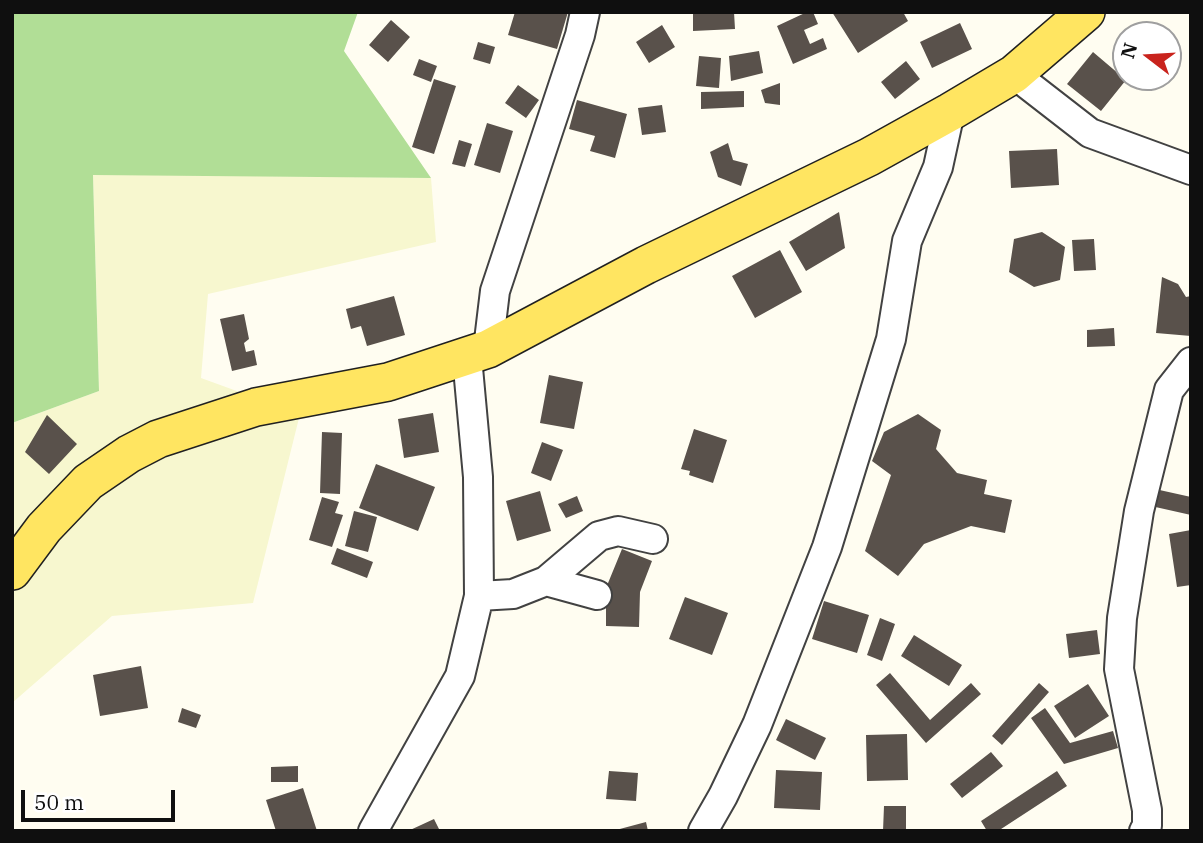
<!DOCTYPE html>
<style>
body{margin:0}
#map{position:relative;width:1203px;height:843px;overflow:hidden;background:#fffdf1;font-family:"IBM Plex Serif",serif}
canvas{display:block}
.frame{position:absolute;inset:0;border:14px solid #0f0f0f;pointer-events:none}
.north{position:absolute;left:1112px;top:21px;width:70px;height:70px;box-sizing:border-box;background:#fff;border:2px solid #9f9f9f;border-radius:50%;rotate:287deg;font-size:19px;font-weight:700;line-height:28px;text-align:center;color:#0f0f0f}
.north::after{content:'';display:block;margin:auto;width:24px;height:32px;background:#c9231d;clip-path:polygon(50% 0,100% 100%,50% 72%,0 100%)}
.scale{position:absolute;left:21px;top:790px;width:154px;height:32px;box-sizing:border-box;border:4px solid #0f0f0f;border-top:0;padding-left:9px;font-size:21px;line-height:24px;white-space:nowrap;color:#0f0f0f;-webkit-text-stroke:5px #fff;paint-order:stroke}
</style>
<div id="map">
<canvas width="1203" height="843"></canvas>
<div class="frame"></div>
<div class="north">N</div>
<div class="scale">50 m</div>
</div>
<script>
const context = document.querySelector('canvas').getContext('2d');
context.lineJoin = 'round';
function fillPath(path, color) { context.fillStyle = color; context.fill(path, 'evenodd'); }
const shape = rows => new Path2D(rows.map(r => 'M' + r).join(''));
function strokePath(path, color, width, dash) { context.strokeStyle = color; context.lineWidth = width; context.lineCap = dash ? 'butt' : 'round'; context.setLineDash(dash || []); context.stroke(path); }
fillPath(shape([
 [93,174,431,178,436,242,208,294,201,378,300,414,253,603,112,616,12,703,12,423,99,391]
]), '#f7f7cf');
fillPath(shape([
 [12,12,358,12,344,51,431,178,93,175,99,391,12,423]
]), '#b1de96');
fillPath(shape([
 [515,12,568,12,557,49,508,35],
 [693,12,734,12,735,29,693,31],
 [807,12,813,12,818,24,804,30,810,44,823,38,827,49,793,64,777,26],
 [832,12,903,12,908,21,858,53],
 [391,20,410,37,388,62,369,45],
 [960,23,972,49,932,68,920,42],
 [662,25,675,47,649,63,636,42],
 [478,42,495,47,490,64,473,59],
 [759,51,763,73,731,81,729,56],
 [1093,52,1126,80,1101,111,1067,84],
 [699,56,721,58,719,88,696,86],
 [419,59,437,66,431,82,413,75],
 [906,61,920,79,895,99,881,82],
 [434,79,456,86,434,154,412,147],
 [780,83,780,105,765,103,761,90],
 [518,85,539,100,526,118,505,103],
 [744,91,744,107,701,109,701,92],
 [577,100,627,114,615,158,590,151,595,136,569,129],
 [662,105,666,132,642,135,638,108],
 [487,123,513,131,500,173,474,165],
 [459,140,472,144,465,167,452,164],
 [728,143,733,160,748,164,741,186,718,177,710,152],
 [1057,149,1059,185,1011,188,1009,151],
 [839,212,845,248,806,271,789,242],
 [1042,232,1065,247,1060,280,1034,287,1009,272,1014,239],
 [1094,239,1096,270,1074,271,1072,240],
 [780,250,802,292,755,318,732,276],
 [1162,277,1178,284,1186,297,1191,296,1191,336,1156,333],
 [394,296,405,335,367,346,361,326,351,329,346,309],
 [244,314,249,339,244,343,246,352,254,350,257,365,232,371,220,319],
 [1114,328,1115,346,1087,347,1087,330],
 [549,375,583,382,574,429,540,423],
 [433,413,439,452,404,458,398,419],
 [918,414,941,430,936,449,957,473,987,480,984,494,1012,500,1005,533,971,526,924,544,898,576,865,551,891,475,872,461,884,432],
 [47,415,77,444,49,474,25,452],
 [694,429,727,440,713,483,689,475,690,471,681,469],
 [322,432,342,433,340,494,320,493],
 [542,442,563,450,551,481,531,473],
 [376,464,435,487,418,531,359,508],
 [1155,489,1191,497,1191,515,1151,506],
 [540,491,551,531,517,541,506,501],
 [577,496,583,511,566,518,558,504],
 [322,497,339,502,335,513,343,515,332,547,309,540],
 [354,511,377,517,368,552,345,546],
 [1191,530,1191,585,1177,587,1169,534],
 [337,548,373,562,367,578,331,564],
 [622,549,652,561,640,592,639,627,606,626,606,588],
 [685,597,728,613,712,655,669,639],
 [824,601,869,615,857,653,812,639],
 [880,618,895,624,882,661,867,655],
 [1097,630,1100,654,1069,658,1066,634],
 [914,635,962,665,949,686,901,656],
 [141,666,148,708,100,716,93,675],
 [890,673,930,720,971,683,981,694,926,743,876,685],
 [1039,683,1049,692,1002,745,992,736],
 [1088,684,1109,716,1075,738,1054,706],
 [182,708,201,715,196,728,178,722],
 [1045,708,1070,743,1113,731,1118,748,1064,764,1031,718],
 [786,719,826,738,815,760,776,740],
 [907,734,908,780,867,781,866,735],
 [991,752,1003,766,962,798,950,784],
 [298,766,298,782,271,782,271,767],
 [776,770,822,772,820,810,774,808],
 [609,771,638,773,636,801,606,799],
 [1057,771,1067,786,998,831,987,831,981,821],
 [303,788,317,831,276,831,266,800],
 [884,806,906,806,906,831,883,831],
 [434,819,440,831,408,831],
 [646,822,648,831,616,831,616,830]
]), '#59514b');
const minor = shape([
 [1014,74,1090,133,1191,170],
 [488,349,495,291,580,35,585,12],
 [546,581,599,536,618,531,653,539],
 [479,596,513,594,546,581,597,595],
 [373,831,460,676,479,596,478,477,467,357],
 [703,831,723,796,757,725,827,547,891,339,907,241,938,167,950,112],
 [1144,831,1147,826,1147,810,1119,669,1122,618,1139,511,1169,390,1191,362]
]);
const major = shape([
 [12,571,44,528,88,482,129,454,158,439,256,407,388,382,488,349,646,265,869,157,950,112,1014,74,1086,12]
]);
strokePath(minor, '#424242', 32);
strokePath(major, '#202020', 40);
strokePath(minor, '#fff', 28);
strokePath(major, '#ffe561', 37);
</script>
